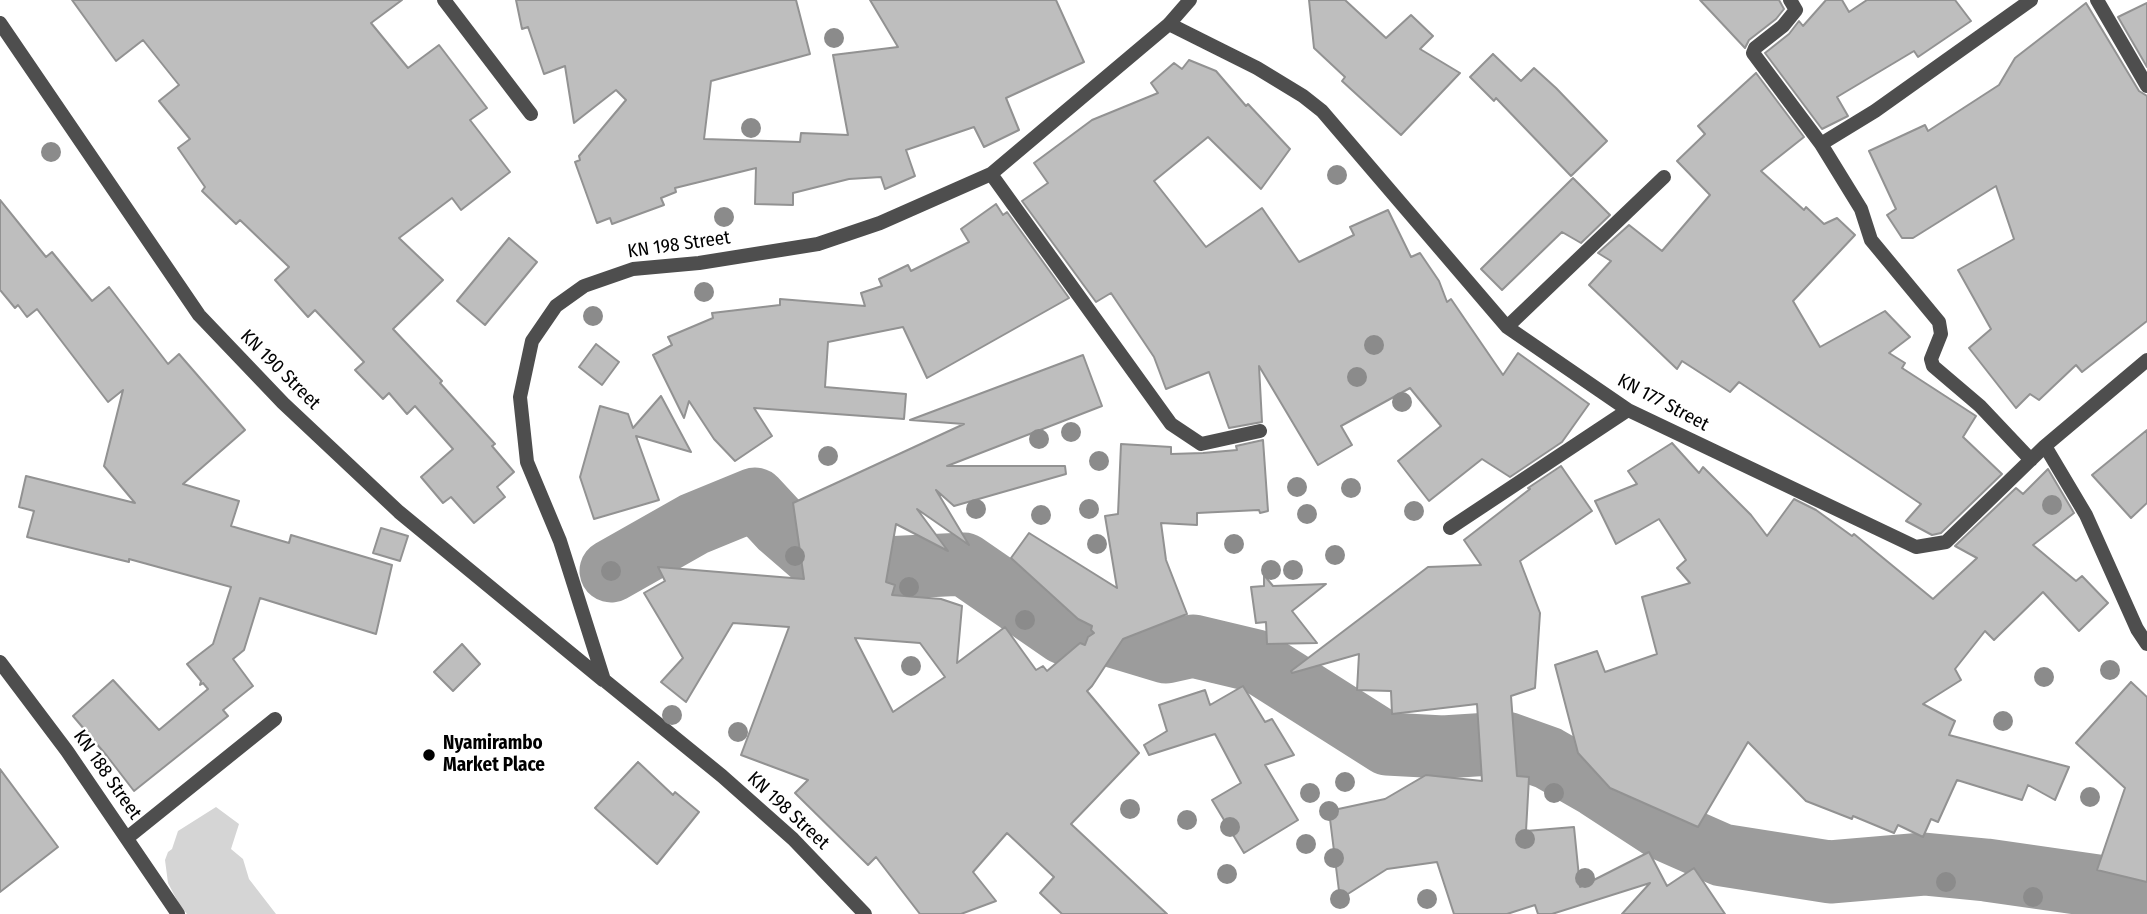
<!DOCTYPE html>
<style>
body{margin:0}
canvas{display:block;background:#fff}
</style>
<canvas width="2147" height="914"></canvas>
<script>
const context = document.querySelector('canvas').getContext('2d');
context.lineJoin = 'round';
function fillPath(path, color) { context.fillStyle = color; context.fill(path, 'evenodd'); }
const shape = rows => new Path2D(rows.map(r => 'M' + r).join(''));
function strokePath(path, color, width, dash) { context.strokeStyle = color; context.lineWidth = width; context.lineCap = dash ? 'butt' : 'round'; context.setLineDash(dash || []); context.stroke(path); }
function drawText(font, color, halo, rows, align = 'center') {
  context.font = font + ' "Fira Sans Condensed",sans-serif'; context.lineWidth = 5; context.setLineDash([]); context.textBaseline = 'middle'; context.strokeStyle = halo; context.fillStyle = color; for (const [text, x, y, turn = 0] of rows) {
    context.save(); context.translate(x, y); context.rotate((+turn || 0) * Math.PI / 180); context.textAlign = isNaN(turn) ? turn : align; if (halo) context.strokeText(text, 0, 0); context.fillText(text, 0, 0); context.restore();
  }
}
fillPath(shape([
 [216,807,239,824,231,849,243,859,249,879,276,914,187,914,179,904,168,883,165,860,168,852,172,849,178,831]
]), '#d5d5d5');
strokePath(shape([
 [1787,886,1809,869]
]), '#9c9c9c', 10);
strokePath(shape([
 [611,571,694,524,755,499,781,527,818,559,885,568,964,564,1064,633,1103,633,1166,652,1193,646,1256,661,1387,744,1443,747,1506,743,1548,758,1597,786,1663,829,1722,855,1830,872,1924,864,1986,870,2147,893]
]), '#9c9c9c', 63);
const building = shape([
 [72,0,402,0,371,23,408,68,439,45,487,108,470,120,510,172,461,210,452,198,399,238,443,280,393,329,442,381,440,383,495,444,492,446,514,472,497,487,505,497,474,523,451,497,443,503,421,477,453,449,415,406,407,414,389,393,383,399,355,370,364,362,315,310,308,317,275,280,289,267,240,220,236,224,202,191,205,187,178,148,190,139,159,101,179,85,143,40,116,61,72,0],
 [516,0,796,0,810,54,711,81,704,139,800,142,801,133,848,135,833,55,898,47,870,0,1056,0,1084,62,1006,98,1019,130,984,147,974,127,906,150,915,176,885,189,881,177,849,179,793,193,793,205,755,204,756,168,675,188,676,192,661,198,664,205,612,224,610,218,597,223,575,162,580,160,579,156,626,100,616,90,574,123,565,66,544,74,528,27,522,29,516,0],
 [1309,0,1345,0,1386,38,1411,15,1433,36,1420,49,1460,73,1401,135,1342,81,1345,77,1314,48,1309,0],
 [1700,0,1779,0,1784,9,1776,19,1749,40,1745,48,1700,0],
 [1826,0,1842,0,1849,12,1867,0,1955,0,1971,21,1918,57,1914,51,1837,97,1848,116,1822,129,1765,53,1789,34,1799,21,1803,26,1826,0],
 [2086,3,2139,91,2147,96,2147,321,2082,372,2076,365,2039,400,2030,394,2016,408,1969,348,1991,329,1958,270,2014,239,1996,186,1913,238,1902,238,1887,215,1896,209,1869,151,1925,125,1928,131,1999,85,2015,58,2086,3],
 [2147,3,2147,67,2118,17,2147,3],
 [1493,54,1521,81,1534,68,1556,88,1607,141,1571,176,1496,98,1494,101,1470,77,1493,54],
 [1189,60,1216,71,1246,106,1248,104,1290,149,1261,189,1208,137,1154,181,1206,247,1262,208,1299,262,1354,235,1350,227,1388,210,1411,257,1420,253,1439,281,1447,302,1451,299,1503,375,1518,353,1589,404,1562,442,1510,477,1482,459,1429,501,1398,461,1441,426,1410,388,1341,426,1352,445,1318,465,1259,366,1262,422,1229,428,1209,372,1166,389,1154,357,1111,293,1096,302,1022,201,1048,183,1034,163,1092,120,1158,93,1151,83,1174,63,1182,69,1189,60],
 [1756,73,1804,137,1761,171,1804,210,1806,207,1824,224,1837,218,1855,235,1793,301,1820,347,1885,311,1910,337,1889,353,1905,363,1902,368,1976,416,1963,437,2002,474,1941,533,1932,535,1906,521,1921,504,1739,382,1730,392,1682,361,1677,369,1589,285,1611,261,1598,253,1629,225,1662,251,1710,195,1677,161,1705,134,1698,126,1756,73],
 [1573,178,1610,215,1581,243,1562,232,1502,290,1481,269,1573,178],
 [0,200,46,257,52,252,92,301,109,287,168,364,179,354,245,430,183,484,239,501,231,526,289,543,291,535,392,565,376,634,260,598,244,650,233,659,253,686,223,710,228,716,134,791,107,756,73,716,113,680,159,730,208,689,203,683,200,685,201,681,187,664,213,644,231,587,129,559,129,562,27,537,34,511,19,507,26,476,135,503,104,466,123,390,108,402,37,309,27,317,18,305,15,308,0,290,0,200],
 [996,204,1003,215,1007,212,1069,298,927,378,903,327,828,342,825,387,906,394,904,419,754,408,772,436,735,461,714,439,689,401,684,418,653,355,672,345,668,337,713,318,712,313,780,305,780,299,865,306,861,293,882,286,879,279,908,265,911,271,969,242,961,229,996,204],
 [509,238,537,262,485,325,457,301,509,238],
 [596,344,619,362,602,385,579,367,596,344],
 [1083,355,1102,406,947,466,1065,466,1066,474,954,506,936,490,969,545,917,509,948,551,896,524,886,582,895,585,892,595,941,599,962,606,957,663,1005,627,1036,670,1043,666,1047,671,1080,643,1085,645,1088,637,1094,633,1091,630,1092,626,1078,619,1011,558,1029,533,1117,588,1105,516,1118,514,1121,444,1171,447,1171,454,1203,453,1237,450,1236,446,1263,440,1268,511,1260,513,1259,510,1197,513,1197,525,1161,523,1166,560,1187,614,1123,639,1092,686,1087,691,1139,753,1071,824,1167,914,1062,914,1040,893,1054,877,1007,833,973,872,996,901,961,914,920,914,876,857,868,865,795,793,808,780,741,755,789,627,733,623,686,702,661,682,683,658,644,593,665,581,658,567,804,579,793,503,964,424,910,420,1083,355],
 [855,638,920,643,945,677,893,712,855,638],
 [661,396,691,452,636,436,659,500,594,519,580,477,600,406,628,414,633,428,661,396],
 [2147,430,2147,503,2131,518,2092,475,2147,430],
 [1672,443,1699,473,1703,467,1751,515,1767,536,1794,499,1816,510,1852,536,1854,534,1933,599,1977,558,1955,546,2016,488,2023,494,2048,469,2074,513,2033,545,2076,581,2082,576,2108,603,2079,631,2043,592,1994,640,1985,631,1955,669,1961,680,1923,704,1955,721,1949,735,2069,767,2055,800,2028,785,2022,800,1957,780,1938,822,1931,819,1923,837,1898,825,1894,833,1853,816,1852,819,1806,801,1748,742,1698,827,1610,788,1578,753,1555,665,1597,651,1605,672,1657,654,1642,597,1690,583,1677,568,1686,560,1659,519,1616,544,1595,501,1637,484,1628,471,1672,443],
 [1561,466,1592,511,1520,561,1540,613,1535,688,1511,696,1517,776,1529,777,1526,831,1574,827,1580,887,1649,852,1667,886,1694,868,1725,914,1622,914,1650,883,1552,914,1538,914,1535,905,1507,914,1454,914,1437,862,1387,869,1340,899,1329,811,1385,799,1426,775,1482,781,1477,704,1392,714,1391,691,1357,690,1359,654,1292,673,1291,671,1428,567,1481,565,1464,540,1530,489,1528,488,1561,466],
 [381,528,408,536,400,561,373,553,381,528],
 [1264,575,1273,586,1326,584,1292,611,1317,643,1267,644,1266,622,1256,623,1251,587,1264,586,1264,575],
 [462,644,480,664,453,691,434,672,462,644],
 [2131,682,2147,697,2147,882,2097,870,2125,788,2076,743,2131,682],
 [1243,686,1265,722,1272,719,1294,755,1265,765,1298,820,1244,853,1212,800,1241,783,1215,734,1149,755,1144,745,1167,731,1159,705,1205,690,1210,705,1243,686],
 [638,762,673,795,675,792,699,812,657,864,595,808,638,762],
 [0,769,58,847,0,892,0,769]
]);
fillPath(building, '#bebebe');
strokePath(building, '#929292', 2);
strokePath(shape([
 [444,0,531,114],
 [1790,0,1796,10,1783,26,1755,48,1753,53,1821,144,1861,209,1871,240,1939,322,1941,334,1931,359,1933,366,1980,406,2031,460],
 [2097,0,2147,86],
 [0,23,199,315,283,403,399,512,603,680],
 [1169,24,1257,68,1303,96,1322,111,1507,327,1628,410,1916,547,1946,542,2045,446,2147,360],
 [1821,144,1875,111,2031,0],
 [991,174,1171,424,1201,444,1260,431],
 [1507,327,1664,177],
 [2045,446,2086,515,2137,629,2147,644],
 [1450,528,1628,410],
 [0,662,67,751,178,914],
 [127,838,275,719],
 [865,914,793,839,722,776,604,680,560,541,527,462,520,397,532,341,556,306,584,286,633,269,699,263,818,244,880,223,991,174,1169,24,1190,0]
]), '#4e4e4e', 14);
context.fillStyle = '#8b8b8b';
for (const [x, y] of [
 [834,38],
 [751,128],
 [51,152],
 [1337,175],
 [724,217],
 [704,292],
 [593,316],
 [1374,345],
 [1357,377],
 [1402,402],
 [1071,432],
 [1039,439],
 [828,456],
 [1099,461],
 [1297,487],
 [1351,488],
 [2052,505],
 [976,509],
 [1089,509],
 [1414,511],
 [1307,514],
 [1041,515],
 [1097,544],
 [1234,544],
 [1335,555],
 [795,556],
 [1271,570],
 [1293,570],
 [611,571],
 [909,587],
 [1025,620],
 [911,666],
 [2110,670],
 [2044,677],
 [672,715],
 [2003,721],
 [738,732],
 [1345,782],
 [1310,793],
 [1554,793],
 [2090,797],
 [1130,809],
 [1329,811],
 [1187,820],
 [1230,827],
 [1525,839],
 [1306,844],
 [1334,858],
 [1227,874],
 [1585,878],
 [1946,882],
 [2033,897],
 [1340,899],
 [1427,899]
]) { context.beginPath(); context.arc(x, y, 10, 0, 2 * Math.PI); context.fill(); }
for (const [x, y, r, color] of [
 [429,755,7,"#000"]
]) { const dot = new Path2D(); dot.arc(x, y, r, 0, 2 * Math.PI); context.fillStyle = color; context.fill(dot); strokePath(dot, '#fff', 2.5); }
drawText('19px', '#000', '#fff', [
 ["KN 198 Street",679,245,-8],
 ["KN 190 Street",280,370,45],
 ["KN 177 Street",1663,403,28],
 ["KN 188 Street",107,775,55],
 ["KN 198 Street",788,811,43]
]);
drawText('bold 19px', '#000', '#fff', [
 ["Nyamirambo",443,744],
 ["Market Place",443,766]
], 'left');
</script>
